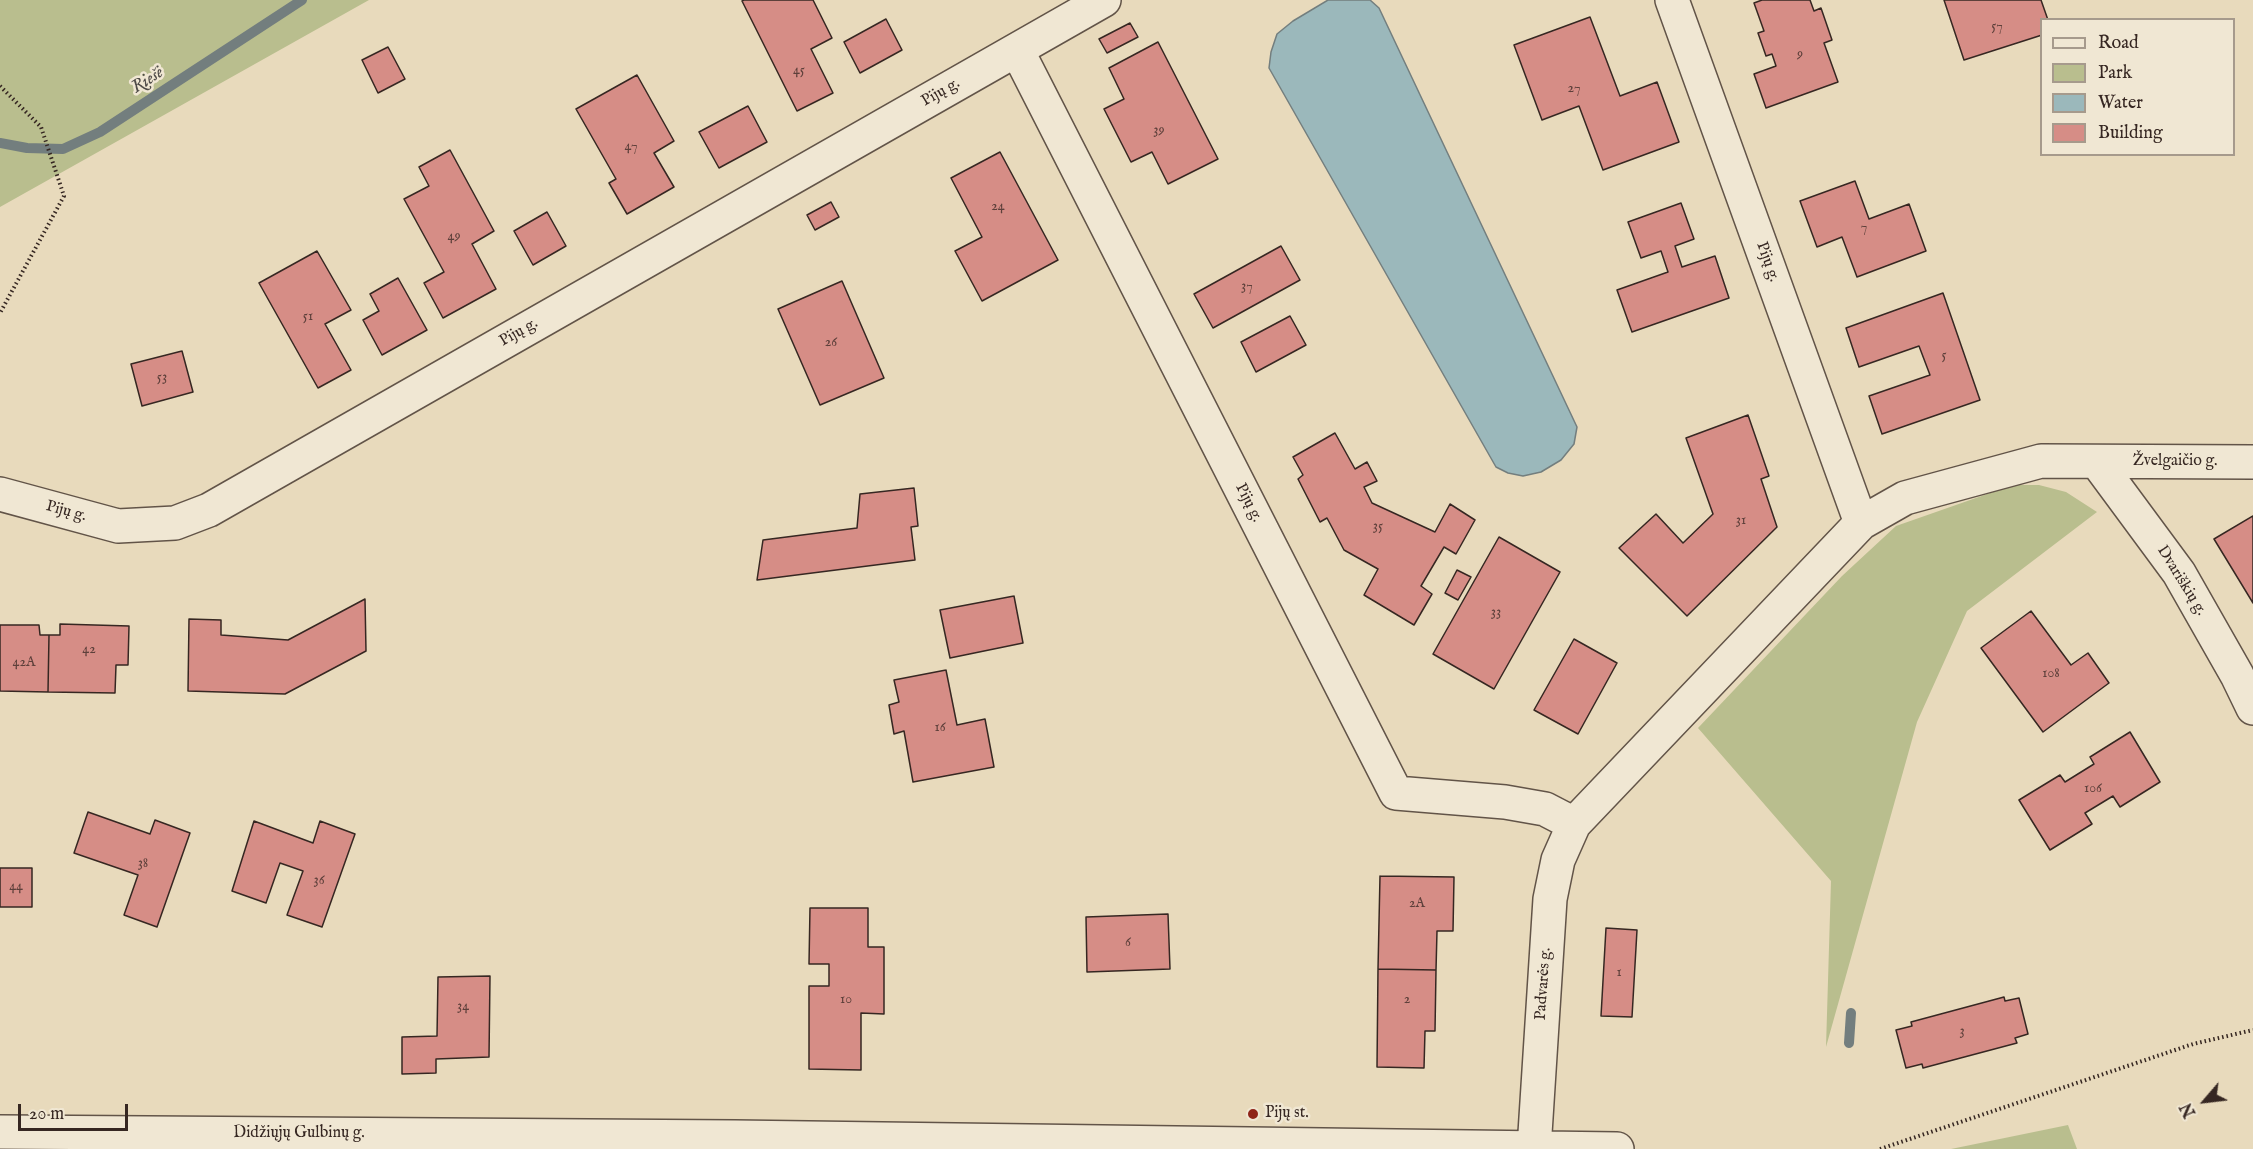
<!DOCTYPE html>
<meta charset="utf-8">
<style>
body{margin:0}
#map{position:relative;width:2253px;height:1149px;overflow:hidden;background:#e8dabc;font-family:"IM FELL English",serif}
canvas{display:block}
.legend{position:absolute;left:2040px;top:18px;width:195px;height:138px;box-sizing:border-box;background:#f0e7d3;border:2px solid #a69a8c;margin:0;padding:8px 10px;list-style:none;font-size:18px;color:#362722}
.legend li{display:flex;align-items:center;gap:12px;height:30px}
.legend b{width:30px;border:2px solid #a69a8c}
.north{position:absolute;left:2175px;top:1071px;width:60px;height:60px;-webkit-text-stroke:4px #f0e7d3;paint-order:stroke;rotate:242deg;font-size:16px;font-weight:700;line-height:24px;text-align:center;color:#362722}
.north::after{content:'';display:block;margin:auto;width:21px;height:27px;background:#362722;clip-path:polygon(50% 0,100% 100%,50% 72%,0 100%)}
.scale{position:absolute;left:18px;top:1104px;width:110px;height:27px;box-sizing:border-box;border:3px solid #362722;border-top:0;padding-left:8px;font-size:18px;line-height:21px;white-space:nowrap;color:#362722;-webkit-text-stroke:4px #f0e7d3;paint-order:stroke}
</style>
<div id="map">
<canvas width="2253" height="1149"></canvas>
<ul class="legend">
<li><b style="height:8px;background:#f0e7d3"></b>Road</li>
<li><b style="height:16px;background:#b9be8e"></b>Park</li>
<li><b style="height:16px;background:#9bb8bb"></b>Water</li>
<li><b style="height:16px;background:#d68d86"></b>Building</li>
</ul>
<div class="north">N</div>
<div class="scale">20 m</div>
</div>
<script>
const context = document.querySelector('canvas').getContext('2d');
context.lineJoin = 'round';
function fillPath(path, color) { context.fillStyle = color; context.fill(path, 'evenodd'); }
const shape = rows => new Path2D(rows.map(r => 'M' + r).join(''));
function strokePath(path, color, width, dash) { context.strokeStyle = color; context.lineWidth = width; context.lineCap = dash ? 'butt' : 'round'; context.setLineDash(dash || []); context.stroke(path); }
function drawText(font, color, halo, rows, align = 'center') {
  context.font = font + ' "IM FELL English",serif'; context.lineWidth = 5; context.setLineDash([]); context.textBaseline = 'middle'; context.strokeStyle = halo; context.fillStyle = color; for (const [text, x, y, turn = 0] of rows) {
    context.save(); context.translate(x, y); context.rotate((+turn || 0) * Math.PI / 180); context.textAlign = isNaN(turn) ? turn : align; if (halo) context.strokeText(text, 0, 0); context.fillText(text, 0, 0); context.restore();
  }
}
fillPath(shape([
 [0,0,369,0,0,207],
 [2013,485,2039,485,2066,492,2097,512,1967,611,1917,722,1826,1047,1831,881,1698,728,1842,576,1896,526],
 [2068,1125,2077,1149,1951,1149]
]), '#b9be8e');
const water = shape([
 [1328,0,1370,0,1379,8,1577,427,1574,444,1561,460,1541,472,1523,476,1508,473,1496,467,1269,68,1271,52,1277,34,1293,21,1328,0]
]);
fillPath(water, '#9bb8bb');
strokePath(water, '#737e7e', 1.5);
strokePath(shape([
 [0,143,27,148,63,149,100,132,302,0],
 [1849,1043,1851,1013]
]), '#737e7e', 10);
const building = shape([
 [744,0,813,0,832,38,811,49,833,93,797,111,742,1,744,0],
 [1762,0,1810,0,1814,11,1821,8,1832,40,1824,43,1838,82,1766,108,1754,74,1776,66,1772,54,1766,56,1758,33,1764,31,1754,3,1762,0],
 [1944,0,2041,0,2048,20,2042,20,2042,35,1964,60,1944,0],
 [1590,17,1620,96,1657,82,1679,142,1603,170,1579,106,1542,120,1514,45,1590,17],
 [886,19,902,50,860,73,844,42,886,19],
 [1130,23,1138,37,1107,53,1099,39,1130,23],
 [1158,42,1218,159,1168,184,1152,152,1131,162,1104,109,1124,99,1109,68,1158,42],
 [388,47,405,79,378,93,362,60,388,47],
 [637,75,674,141,654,153,674,187,627,214,609,183,616,179,576,109,637,75],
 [748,106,767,142,719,168,699,132,748,106],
 [450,150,494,231,472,244,496,289,443,318,424,283,444,272,404,199,429,186,419,167,450,150],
 [1000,152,1058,260,982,301,955,251,982,237,951,178,1000,152],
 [1855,181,1869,219,1909,204,1926,251,1857,277,1842,237,1817,247,1800,201,1855,181],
 [831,202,839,217,815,230,807,215,831,202],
 [1681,203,1694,239,1675,246,1682,267,1715,256,1729,298,1632,332,1617,290,1668,272,1661,251,1641,258,1628,222,1681,203],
 [547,212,566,246,533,265,514,231,547,212],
 [1281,246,1300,280,1213,328,1194,294,1281,246],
 [317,251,351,310,325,324,351,370,318,388,259,283,317,251],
 [398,278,427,330,382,355,363,320,379,311,370,294,398,278],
 [842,281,884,378,820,405,778,309,842,281],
 [1943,293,1980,400,1882,434,1869,396,1930,375,1919,346,1859,367,1846,328,1943,293],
 [1290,316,1306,345,1256,372,1241,342,1290,316],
 [182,351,193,392,142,406,131,364,182,351],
 [1748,415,1769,476,1761,479,1777,527,1687,616,1619,548,1656,514,1683,543,1713,514,1686,438,1748,415],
 [1335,433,1355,469,1367,462,1377,481,1364,487,1372,503,1435,532,1450,504,1475,520,1456,554,1444,547,1421,586,1432,594,1414,625,1364,595,1378,569,1344,550,1327,518,1320,522,1298,479,1303,475,1293,457,1335,433],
 [914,488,918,526,911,527,915,560,757,580,763,540,857,528,860,494,914,488],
 [2253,516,2253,603,2214,539,2253,516],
 [1499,537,1560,572,1494,689,1433,654,1499,537],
 [1457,570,1471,577,1458,600,1445,593,1457,570],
 [1014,596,1023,643,950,658,940,610,1014,596],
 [365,599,366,651,285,694,188,691,189,619,221,620,221,635,288,640,365,599],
 [2031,611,2071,665,2088,653,2109,683,2043,732,1981,648,2031,611],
 [60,624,129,626,128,665,116,665,115,693,48,692,49,635,60,635,60,624],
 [0,625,39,625,40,635,49,635,48,692,0,691,0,625],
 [1574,639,1617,663,1578,734,1534,710,1574,639],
 [946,670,957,725,985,719,994,767,913,782,904,731,894,734,889,705,899,702,894,680,946,670],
 [2130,732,2160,782,2120,807,2113,796,2085,813,2092,824,2050,850,2019,800,2060,775,2065,782,2094,764,2090,757,2130,732],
 [88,812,150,834,155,820,190,833,157,927,124,915,138,875,74,853,88,812],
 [254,821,313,843,320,821,355,834,322,927,287,915,303,871,280,863,266,903,232,891,254,821],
 [0,868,32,868,32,907,0,907,0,868],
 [1380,876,1454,877,1453,931,1437,931,1436,970,1378,969,1380,876],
 [810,908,868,908,868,947,884,947,884,1014,861,1013,861,1070,809,1069,809,986,829,986,829,964,809,964,810,908],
 [1168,914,1170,969,1087,972,1086,917,1168,914],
 [1606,928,1637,930,1632,1017,1601,1016,1606,928],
 [1378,969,1436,970,1435,1031,1425,1031,1424,1068,1377,1067,1378,969],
 [490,976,489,1057,436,1059,436,1073,402,1074,402,1037,437,1036,438,977,490,976],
 [2004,997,2005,1001,2019,998,2028,1034,2015,1038,2017,1043,1923,1068,1922,1064,1906,1068,1896,1030,1912,1026,1911,1022,2004,997]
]);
fillPath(building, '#d68d86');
strokePath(building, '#362722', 1.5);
const minor = shape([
 [1672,0,1861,523],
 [1017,50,1396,793,1505,802,1545,809,1574,824],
 [2097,462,2179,573,2237,675,2253,708],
 [0,494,118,526,175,523,209,510,1104,0],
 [0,1132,735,1137,1617,1149],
 [1534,1149,1550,899,1558,860,1574,824,1861,523,1905,498,2041,461,2253,462]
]);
strokePath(minor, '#625448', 36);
strokePath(shape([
 [0,86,41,127,64,196,0,313],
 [1880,1149,2193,1044,2253,1030]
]), '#362722', 4, [1.5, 3]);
strokePath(minor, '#f0e7d3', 33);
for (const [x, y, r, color] of [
 [1253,1114,6,"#8f2418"]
]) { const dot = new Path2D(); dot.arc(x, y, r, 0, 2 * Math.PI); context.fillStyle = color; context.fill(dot); strokePath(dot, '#f0e7d3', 2); }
drawText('14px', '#5e403b', null, [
 ["57",1997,27],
 ["9",1800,55],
 ["45",799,71],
 ["27",1574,89],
 ["39",1159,131],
 ["47",631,147],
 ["24",998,207],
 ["7",1864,228],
 ["49",454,237],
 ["37",1247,287],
 ["51",308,317],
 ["26",831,343],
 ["5",1944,356],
 ["53",162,378],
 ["31",1741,521],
 ["35",1378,527],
 ["33",1496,613],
 ["42",89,650],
 ["42A",24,663],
 ["108",2051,674],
 ["16",940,728],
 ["106",2093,789],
 ["38",143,864],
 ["36",319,881],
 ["44",16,887],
 ["2A",1417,904],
 ["6",1128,943],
 ["1",1619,973],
 ["10",846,1000],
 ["2",1407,1000],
 ["34",463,1007],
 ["3",1962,1032]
]);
drawText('16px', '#362722', '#f0e7d3', [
 ["Pijų g.",941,93,-30],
 ["Pijų g.",1767,262,70],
 ["Pijų g.",519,333,-30],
 ["Žvelgaičio g.",2175,462],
 ["Pijų g.",1248,503,63],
 ["Pijų g.",66,512,15],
 ["Dvariškių g.",2181,581,58],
 ["Padvarės g.",1544,984,-86],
 ["Didžiųjų Gulbinų g.",299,1134]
]);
drawText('16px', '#362722', '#f0e7d3', [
 ["Pijų st.",1265,1114]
], 'left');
drawText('italic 18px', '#4f4b48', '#f0e7d3', [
 ["Riešė",148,81,-33]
]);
</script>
